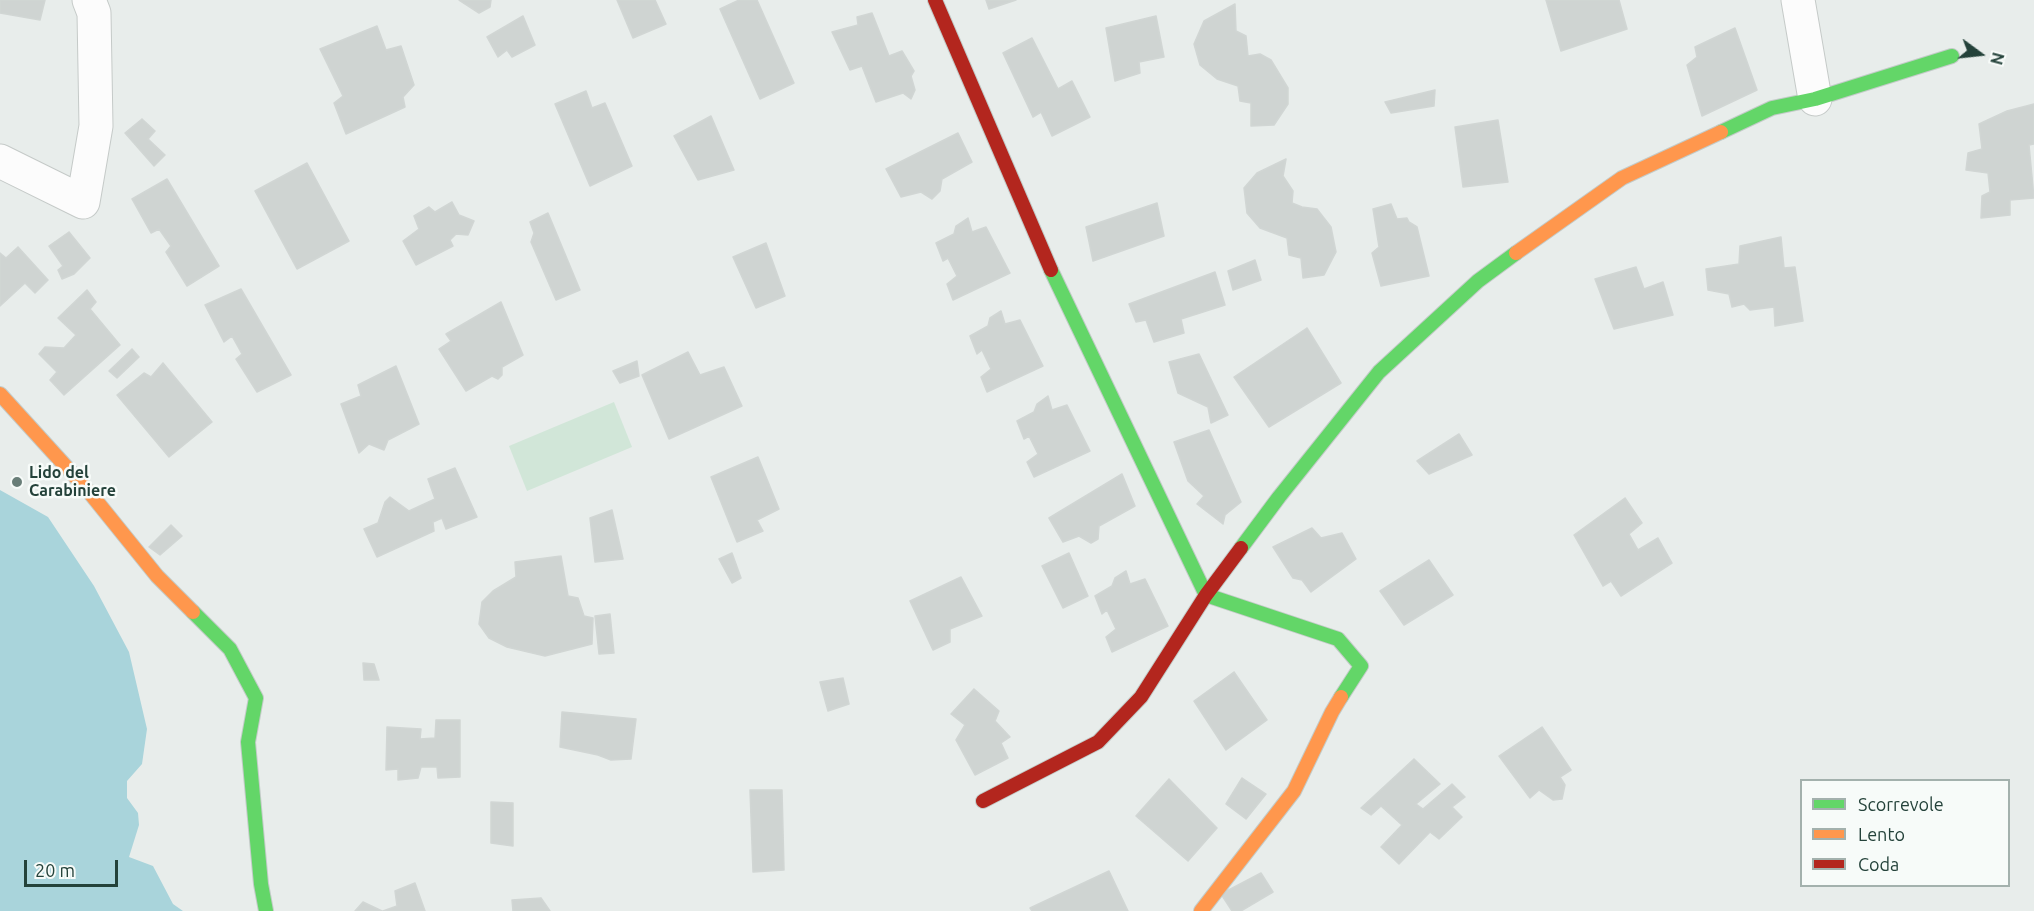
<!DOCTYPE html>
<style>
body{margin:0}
#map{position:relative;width:2034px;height:911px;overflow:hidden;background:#e8edeb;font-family:Ubuntu,sans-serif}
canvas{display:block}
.legend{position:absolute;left:1800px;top:779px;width:210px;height:108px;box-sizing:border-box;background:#f7fbf9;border:2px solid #a3b1ad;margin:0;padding:8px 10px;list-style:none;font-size:18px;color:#24423a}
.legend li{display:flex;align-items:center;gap:12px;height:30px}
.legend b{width:30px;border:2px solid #a3b1ad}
.north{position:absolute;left:1950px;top:24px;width:60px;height:60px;-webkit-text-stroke:4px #f7fbf9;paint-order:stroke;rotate:105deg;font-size:16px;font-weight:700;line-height:24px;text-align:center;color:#24423a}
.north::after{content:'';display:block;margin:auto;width:21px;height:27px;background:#24423a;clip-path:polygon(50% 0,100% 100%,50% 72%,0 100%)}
.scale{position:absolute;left:24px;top:860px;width:94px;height:27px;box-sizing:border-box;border:3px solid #24423a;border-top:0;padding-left:8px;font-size:18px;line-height:21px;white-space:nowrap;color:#24423a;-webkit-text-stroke:4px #f7fbf9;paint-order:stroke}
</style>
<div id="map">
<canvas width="2034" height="911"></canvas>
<ul class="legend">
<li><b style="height:8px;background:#63d668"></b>Scorrevole</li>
<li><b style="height:8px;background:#ff974d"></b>Lento</li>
<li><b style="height:8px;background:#b3261e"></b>Coda</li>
</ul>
<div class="north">N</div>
<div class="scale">20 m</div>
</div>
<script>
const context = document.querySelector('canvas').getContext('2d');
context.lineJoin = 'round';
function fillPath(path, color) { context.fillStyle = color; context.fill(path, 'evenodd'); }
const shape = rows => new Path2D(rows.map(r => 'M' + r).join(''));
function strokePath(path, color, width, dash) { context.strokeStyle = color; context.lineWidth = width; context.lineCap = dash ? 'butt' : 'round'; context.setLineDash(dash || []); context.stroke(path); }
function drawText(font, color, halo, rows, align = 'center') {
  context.font = font + ' Ubuntu,sans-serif'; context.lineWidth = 5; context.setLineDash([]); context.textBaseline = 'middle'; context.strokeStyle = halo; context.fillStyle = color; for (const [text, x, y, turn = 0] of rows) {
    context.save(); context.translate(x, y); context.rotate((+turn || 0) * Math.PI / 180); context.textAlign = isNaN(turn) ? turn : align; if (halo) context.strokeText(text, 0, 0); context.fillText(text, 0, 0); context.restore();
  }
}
fillPath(shape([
 [614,402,632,447,527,491,509,446]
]), '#d1e6d8');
fillPath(shape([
 [0,490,48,517,94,586,129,652,147,729,142,764,127,781,127,798,138,813,139,825,129,857,153,866,173,904,183,911,0,911]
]), '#a9d4db');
const building = shape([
 [0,0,45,0,40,20,0,13,0,0],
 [459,0,491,0,490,7,479,13,459,0],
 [617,0,655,0,666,24,633,38,617,0],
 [739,0,757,0,794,83,760,99,720,9,739,0],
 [986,0,1016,0,989,9,986,0],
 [1546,0,1619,0,1627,29,1561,51,1546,0],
 [1235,4,1236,31,1246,36,1248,56,1260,54,1271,60,1288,88,1288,104,1274,125,1251,126,1251,103,1240,101,1238,86,1217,79,1200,65,1194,44,1204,21,1235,4],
 [872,13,889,56,902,51,914,71,911,76,915,90,911,99,903,93,876,102,862,66,850,70,832,32,858,25,857,17,872,13],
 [523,16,535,45,512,57,507,50,498,57,487,37,523,16],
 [1156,16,1164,57,1139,62,1140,73,1115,81,1106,28,1156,16],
 [377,26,386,50,401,46,414,85,403,97,405,107,346,134,334,103,343,96,320,49,377,26],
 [1735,28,1757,90,1702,116,1687,65,1697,57,1695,47,1735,28],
 [1032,38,1058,89,1072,81,1090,117,1052,136,1041,112,1033,117,1003,53,1032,38],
 [1435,90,1434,106,1391,113,1385,102,1435,90],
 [586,91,592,108,605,103,632,166,590,186,555,104,586,91],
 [2034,104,2034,144,2029,145,2034,198,2010,200,2010,215,1981,218,1982,196,1990,192,1988,173,1966,170,1968,153,1982,149,1979,124,2007,111,2034,104],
 [711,116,734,170,698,180,674,136,711,116],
 [142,119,155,131,148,139,165,155,154,166,125,133,142,119],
 [1498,120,1508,182,1463,187,1455,127,1498,120],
 [958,133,972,162,942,179,940,191,932,199,921,192,901,197,886,169,958,133],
 [1286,159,1283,176,1293,191,1292,203,1302,207,1317,209,1331,227,1336,252,1324,275,1303,278,1301,258,1289,255,1287,238,1260,228,1247,213,1244,188,1257,173,1286,159],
 [307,163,349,241,297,269,255,191,307,163],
 [167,179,219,266,187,286,166,252,171,246,159,229,151,233,132,199,167,179],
 [452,202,459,215,474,221,468,235,456,234,450,240,453,246,416,265,403,241,419,229,414,216,429,207,435,212,452,202],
 [1157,203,1164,236,1093,261,1086,227,1157,203],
 [1391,204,1397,219,1407,218,1409,222,1417,227,1429,276,1381,286,1372,253,1379,247,1373,209,1391,204],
 [548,213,580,290,556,300,531,242,534,233,530,222,548,213],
 [968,218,972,232,986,227,1010,273,953,300,947,284,957,276,948,258,943,261,936,243,954,234,956,226,968,218],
 [69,232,90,258,74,274,62,279,58,270,63,266,49,246,69,232],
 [1781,237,1784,268,1795,267,1803,321,1775,326,1774,307,1750,310,1744,304,1732,307,1729,294,1708,290,1706,269,1739,264,1740,246,1781,237],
 [766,243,785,296,756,308,733,257,766,243],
 [18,247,48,280,35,293,25,283,0,306,0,253,6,258,18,247],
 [1255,260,1261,280,1233,290,1228,271,1255,260],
 [1636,267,1644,289,1663,282,1673,315,1614,329,1595,279,1636,267],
 [1215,272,1225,305,1181,319,1184,333,1154,342,1146,320,1136,322,1129,304,1215,272],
 [241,289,291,375,257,392,236,359,242,354,232,336,224,342,205,305,241,289],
 [87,290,96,302,90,309,120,345,64,395,50,380,57,372,39,354,45,347,64,348,76,335,58,318,87,290],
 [501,302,523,355,502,367,502,375,498,379,492,376,466,391,439,349,451,341,446,334,501,302],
 [1001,311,1005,324,1020,320,1043,366,987,392,981,377,991,369,982,350,977,354,970,336,988,326,990,318,1001,311],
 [1307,328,1341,383,1269,427,1234,377,1307,328],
 [132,349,139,357,117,378,109,371,132,349],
 [688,352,700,375,724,367,742,406,669,439,642,375,688,352],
 [1199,354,1228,415,1211,423,1208,407,1178,393,1169,362,1199,354],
 [637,361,639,376,620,383,613,371,637,361],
 [163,363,212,422,169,457,117,395,144,373,151,377,163,363],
 [396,366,419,424,388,440,384,450,369,444,359,453,341,404,361,396,358,385,396,366],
 [1048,396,1052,410,1067,405,1090,451,1034,477,1027,462,1038,454,1029,436,1024,439,1017,421,1034,412,1037,404,1048,396],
 [1209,430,1241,502,1225,515,1223,524,1197,504,1204,496,1188,481,1174,442,1209,430],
 [1459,434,1472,455,1429,474,1417,461,1459,434],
 [758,457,779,509,757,520,763,531,737,542,711,477,758,457],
 [455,468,477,517,446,529,442,518,433,522,434,531,377,557,364,529,378,523,385,502,390,497,409,511,435,499,428,479,455,468],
 [1122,474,1135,506,1099,526,1098,539,1091,543,1079,536,1063,542,1049,518,1122,474],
 [1625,498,1642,523,1629,534,1638,550,1658,538,1672,563,1621,596,1611,581,1603,586,1574,535,1625,498],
 [612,510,623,559,595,562,590,518,612,510],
 [171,525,182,536,160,555,149,547,171,525],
 [1312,528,1321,538,1342,533,1356,559,1311,592,1302,580,1293,578,1273,547,1312,528],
 [732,553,741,578,732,583,719,559,732,553],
 [1069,553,1088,596,1063,608,1042,566,1069,553],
 [561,556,568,596,578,598,584,616,593,618,592,644,545,656,507,647,489,638,479,624,482,602,493,591,516,577,515,562,561,556],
 [1429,560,1453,595,1404,625,1380,591,1429,560],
 [1126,571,1130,584,1145,579,1168,626,1112,652,1106,637,1116,629,1107,610,1102,614,1095,596,1112,586,1115,578,1126,571],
 [961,577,982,616,950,629,950,642,933,650,910,601,961,577],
 [610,614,614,653,599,654,595,616,610,614],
 [363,663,374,664,379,680,364,680,363,663],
 [1234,672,1267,720,1226,750,1194,701,1234,672],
 [843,678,849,704,828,711,820,682,843,678],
 [974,689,999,711,995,721,1010,737,1001,743,1008,758,975,775,956,740,965,725,951,714,974,689],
 [562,712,636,719,631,759,611,760,598,755,560,747,562,712],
 [436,720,460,720,460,777,438,778,437,767,421,767,418,778,398,780,398,769,386,770,387,727,421,729,420,739,435,738,436,720],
 [1542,727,1571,770,1560,777,1565,785,1562,799,1553,800,1539,790,1530,798,1499,756,1542,727],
 [1414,759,1440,784,1416,804,1423,809,1452,784,1465,797,1452,807,1462,817,1439,839,1430,832,1399,864,1381,847,1402,825,1381,806,1371,815,1361,808,1414,759],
 [1242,778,1266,794,1246,819,1226,804,1242,778],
 [1169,779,1217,828,1188,861,1136,816,1169,779],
 [750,790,782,790,784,870,753,872,750,790],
 [491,802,513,803,513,846,491,843,491,802],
 [1109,871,1128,911,1032,911,1030,908,1109,871],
 [1261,873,1273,892,1241,911,1232,911,1221,894,1261,873],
 [415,883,425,911,383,911,397,906,395,891,415,883],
 [541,898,550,911,513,911,512,900,541,898],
 [363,902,382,911,355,911,363,902]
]);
fillPath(building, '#cfd4d2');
strokePath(building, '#d1d6d4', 1.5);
const street = shape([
 [1798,0,1815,99],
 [0,161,83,202,96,126,94,13,89,0]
]);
const fast = shape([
 [1721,132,1772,108,1815,99,1952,56],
 [1051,270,1206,595,1338,639,1361,666,1341,697],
 [1241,548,1279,497,1379,372,1478,281,1516,253],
 [193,612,230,649,256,698,248,742,261,884,266,911]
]);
const slow = shape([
 [1516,253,1622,178,1721,132],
 [0,394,90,493,157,576,193,612],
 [1201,911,1294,791,1332,712,1341,697]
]);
const jam = shape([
 [935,0,1051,270],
 [983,801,1098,742,1141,697,1206,595,1241,548]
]);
strokePath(street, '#c5cac8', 35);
strokePath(fast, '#c3cbc8', 16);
strokePath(slow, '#c3cbc8', 16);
strokePath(jam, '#c3cbc8', 16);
strokePath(street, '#fcfcfc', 33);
strokePath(fast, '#63d668', 14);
strokePath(slow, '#ff974d', 14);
strokePath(jam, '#b3261e', 14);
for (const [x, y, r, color] of [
 [17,482,6,"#697e78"]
]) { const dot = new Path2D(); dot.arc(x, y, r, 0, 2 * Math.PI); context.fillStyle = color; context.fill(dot); strokePath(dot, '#f7fbf9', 2); }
drawText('bold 16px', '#24423a', '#f7fbf9', [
 ["Lido del",29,473],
 ["Carabiniere",29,491]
], 'left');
</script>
